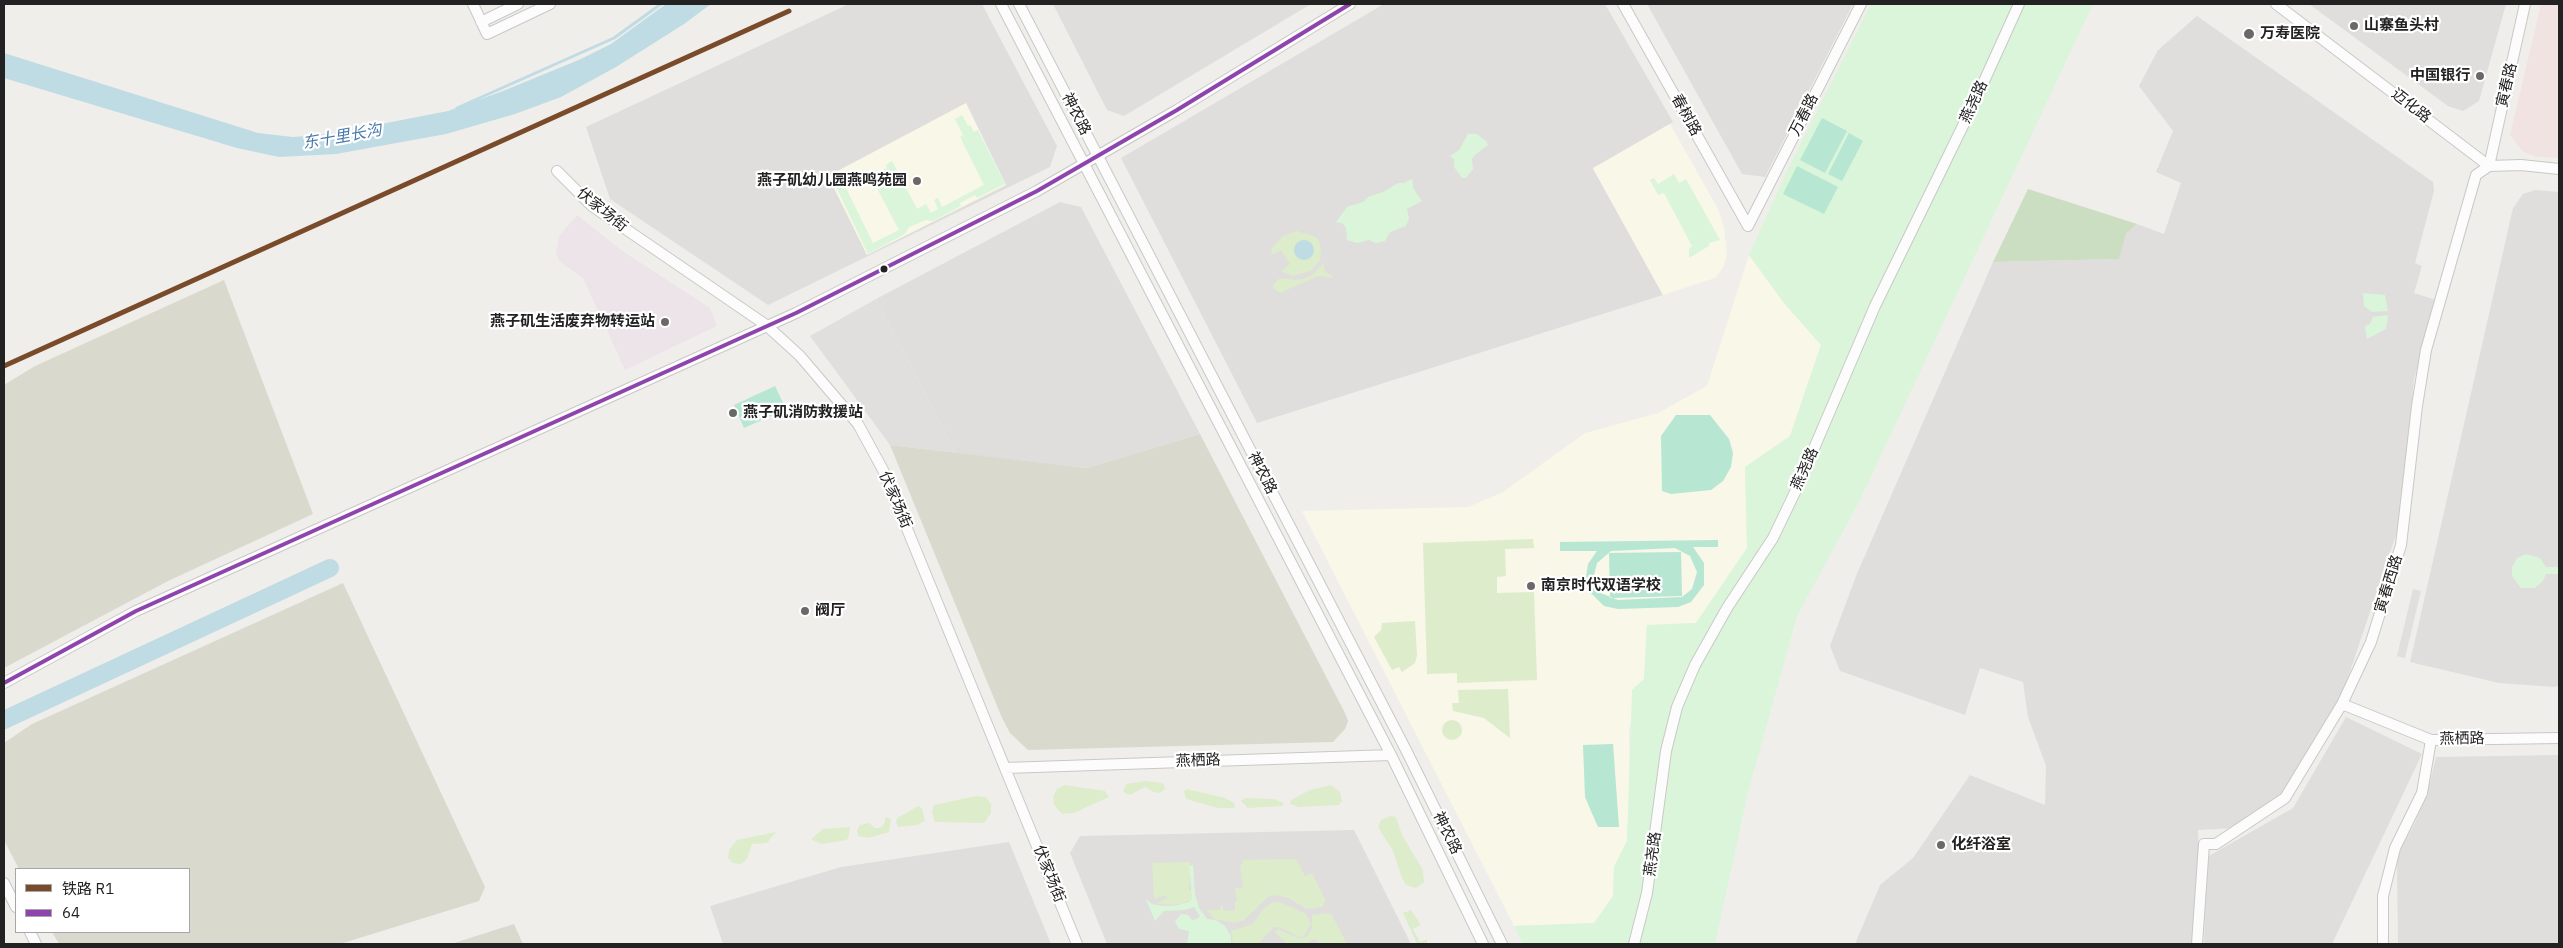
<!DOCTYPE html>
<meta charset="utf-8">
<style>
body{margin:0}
#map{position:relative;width:2563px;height:948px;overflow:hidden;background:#f0eeeb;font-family:"IBM Plex Sans","Noto Sans SC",sans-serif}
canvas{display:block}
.frame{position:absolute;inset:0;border:5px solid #222;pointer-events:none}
.legend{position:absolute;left:15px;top:868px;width:175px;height:65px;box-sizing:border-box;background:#fff;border:1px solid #a7a7a7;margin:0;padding:6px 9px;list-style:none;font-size:15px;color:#222}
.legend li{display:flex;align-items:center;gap:10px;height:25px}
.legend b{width:25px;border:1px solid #a7a7a7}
</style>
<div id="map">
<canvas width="2563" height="948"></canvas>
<div class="frame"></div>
<ul class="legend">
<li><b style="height:6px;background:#7a4b2a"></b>铁路 R1</li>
<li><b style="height:6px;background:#8e44ad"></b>64</li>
</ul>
</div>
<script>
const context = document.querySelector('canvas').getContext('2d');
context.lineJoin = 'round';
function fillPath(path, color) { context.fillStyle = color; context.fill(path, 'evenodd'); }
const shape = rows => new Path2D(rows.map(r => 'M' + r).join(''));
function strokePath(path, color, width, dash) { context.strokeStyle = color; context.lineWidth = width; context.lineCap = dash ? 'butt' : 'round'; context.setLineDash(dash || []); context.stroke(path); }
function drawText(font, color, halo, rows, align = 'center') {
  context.font = font + ' "IBM Plex Sans","Noto Sans SC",sans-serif'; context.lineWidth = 4.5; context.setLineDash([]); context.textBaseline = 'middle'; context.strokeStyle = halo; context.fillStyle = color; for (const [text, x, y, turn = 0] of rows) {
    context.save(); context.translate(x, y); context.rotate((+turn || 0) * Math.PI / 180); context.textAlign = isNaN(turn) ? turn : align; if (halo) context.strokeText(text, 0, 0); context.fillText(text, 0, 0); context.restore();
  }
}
fillPath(shape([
 [849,4,982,4,1057,146,1050,167,768,305,610,199,586,127],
 [1053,4,1311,4,1124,116,1107,110],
 [1384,4,1605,4,1673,122,1593,169,1663,295,1257,423,1121,158],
 [1647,4,1853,4,1765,177,1742,174],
 [2309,4,2506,4,2479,101,2463,111,2448,106],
 [2197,16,2433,182,2434,191,2415,263,2422,266,2414,293,2436,300,2414,379,2402,517,2338,707,2284,798,2237,828,2198,830,2199,864,2193,944,1855,944,1880,885,1913,858,1970,775,2045,805,2046,766,2028,717,2023,682,1980,668,1965,715,1840,671,1830,646,1856,576,1993,262,2118,259,2126,234,2137,224,2164,234,2181,183,2156,172,2173,131,2139,86,2158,50],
 [2535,190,2559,192,2559,686,2554,687,2499,683,2410,662,2513,208,2523,194],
 [1060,202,1081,207,1200,434,1087,468,956,453,876,299],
 [2346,717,2422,754,2332,944,2204,944,2207,857,2293,808],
 [2559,755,2559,944,2398,944,2397,861,2402,845,2413,827,2427,795,2436,757],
 [1354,830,1411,944,1107,944,1070,853,1080,836],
 [1009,842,1051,944,723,944,710,906,841,867]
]), '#dfdedc');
fillPath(shape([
 [2541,4,2559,4,2559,158,2538,157,2523,152,2510,135]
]), '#f1e3e1');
fillPath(shape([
 [577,215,621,250,710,308,717,326,625,370,583,278,560,262,556,254,559,236]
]), '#ede4e9');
fillPath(shape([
 [966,103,1006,185,867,255,828,176],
 [1670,124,1718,209,1724,227,1727,255,1723,268,1715,278,1663,295,1593,168],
 [1749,255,1784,303,1821,345,1790,436,1745,467,1747,548,1696,623,1647,626,1644,679,1629,729,1630,785,1627,841,1614,867,1613,896,1595,923,1514,926,1302,511,1468,507,1503,492,1585,433,1658,413,1707,386]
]), '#f8f7e8');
fillPath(shape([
 [224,280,313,514,168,581,4,668,4,385,35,366],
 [1200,434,1345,713,1348,721,1345,729,1333,742,1028,750,1010,733,1002,718,890,445,1087,468],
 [343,583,485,887,479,901,340,944,59,944,52,932,189,932,189,869,19,869,4,840,4,743,32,724],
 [514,924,523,944,451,944]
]), '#d9d9cd');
fillPath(shape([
 [1297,231,1316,237,1319,241,1321,252,1320,260,1311,271,1292,276,1281,271,1290,264,1281,250,1273,255,1271,249,1283,236],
 [1323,263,1325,271,1334,278,1318,276,1280,293,1273,288,1273,285,1280,278,1295,280,1304,279,1313,274],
 [1533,539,1534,548,1505,549,1506,576,1497,577,1497,593,1534,592,1537,680,1457,683,1457,673,1427,674,1423,543],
 [1415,621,1417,655,1415,663,1402,672,1399,667,1392,670,1374,637,1381,630,1382,623],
 [1508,689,1510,738,1484,718,1453,711,1452,703,1459,703,1458,690],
 '1442 730a10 10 0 1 1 20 0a10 10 0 1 1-20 0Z',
 [1145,781,1163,783,1165,789,1160,793,1154,792,1145,787,1130,795,1123,792,1126,784],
 [1065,785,1105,791,1109,797,1074,813,1062,814,1054,805,1053,797,1057,789],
 [1331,785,1340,792,1342,801,1339,805,1299,807,1290,804,1291,800,1310,790],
 [1187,789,1225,798,1234,803,1235,808,1218,808,1186,799,1184,791],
 [976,796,986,797,991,804,991,813,984,823,935,822,932,812,934,805],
 [1245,798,1274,799,1283,803,1283,806,1248,808,1241,801],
 [918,806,922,808,925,821,917,825,898,827,896,821,897,818],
 [1391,816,1396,817,1402,835,1423,870,1424,882,1416,888,1406,885,1402,878,1393,851,1378,827,1381,820],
 [886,817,891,819,889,832,868,838,858,836,857,830,860,825,869,823,875,828,880,828,884,824],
 [850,827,848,839,842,841,821,844,811,839,823,829],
 [776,832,767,843,752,844,747,859,741,864,733,863,728,858,729,850,737,840],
 [1296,859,1305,876,1312,873,1326,901,1322,907,1307,909,1288,898,1275,895,1267,898,1244,920,1235,923,1215,919,1206,910,1220,910,1221,906,1223,905,1223,911,1235,910,1235,901,1237,901,1235,888,1243,888,1240,865,1243,864,1242,860],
 [1190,862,1189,890,1194,890,1192,900,1175,905,1156,904,1167,898,1166,895,1154,899,1152,863],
 [1273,902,1280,902,1306,914,1311,924,1304,936,1299,937,1280,927,1274,927,1258,944,1233,944,1231,931,1253,924,1262,910],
 [1411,910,1421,925,1413,929,1420,942,1427,939,1427,944,1417,944,1403,913],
 [1328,913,1332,915,1347,944,1316,944,1319,942,1315,939,1305,944,1287,944,1275,932,1278,929,1298,938,1303,938,1307,936,1312,928,1312,915]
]), '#ddeccb');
fillPath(shape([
 [2028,189,2137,224,2126,234,2119,259,1993,262]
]), '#cbdec1');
fillPath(shape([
 [1871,4,2093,4,1860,500,1797,616,1748,792,1715,944,1523,944,1514,926,1594,923,1613,896,1614,867,1627,841,1632,690,1644,679,1647,625,1696,623,1747,548,1745,467,1790,436,1821,345,1784,303,1749,255,1785,175],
 [962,115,968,126,970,125,974,132,978,130,1005,184,977,198,975,195,960,203,961,206,933,221,926,220,909,227,905,234,868,254,831,176,838,172,873,243,899,230,869,173,875,170,877,173,887,168,886,165,892,161,917,209,926,204,931,213,938,209,934,200,938,198,942,207,984,185,960,137,963,135,955,119],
 [1468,134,1477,134,1486,141,1488,145,1475,155,1472,159,1473,169,1466,178,1462,178,1454,167,1454,159,1450,156,1459,150],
 [1674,174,1679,183,1686,179,1720,240,1709,243,1709,246,1689,258,1689,249,1692,246,1664,193,1658,195,1650,180,1654,178,1658,184],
 [1412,179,1413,188,1422,201,1407,209,1409,219,1406,226,1390,232,1385,241,1376,243,1369,240,1357,243,1347,240,1346,228,1342,223,1336,222,1347,207,1363,202,1368,197,1383,192,1398,183,1404,183],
 [2363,293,2385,295,2388,311,2372,312,2364,306],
 [2388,315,2386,329,2367,339,2365,326,2370,324,2373,317],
 [2526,554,2540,558,2546,567,2559,567,2559,574,2546,574,2543,581,2535,588,2521,588,2512,576,2512,567,2517,558],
 [1193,865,1195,894,1199,908,1207,919,1216,920,1225,926,1231,936,1231,944,1187,944,1189,931,1179,929,1175,921,1181,914,1188,915,1192,920,1197,919,1200,916,1194,907,1185,910,1164,911,1155,921,1146,899,1152,904,1162,906,1173,906,1189,902,1192,898,1189,866]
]), '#daf5da');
fillPath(shape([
 [1822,118,1847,131,1825,173,1800,160],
 [1849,133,1863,141,1842,181,1828,174],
 [1797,166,1838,187,1824,214,1783,194],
 [775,386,786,409,744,428,734,405],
 [1676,415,1710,415,1729,439,1733,453,1731,467,1723,481,1711,490,1671,494,1662,491,1661,436],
 [1718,540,1718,547,1693,547,1704,563,1704,585,1691,602,1678,607,1618,609,1604,606,1589,591,1586,577,1588,564,1597,551,1560,551,1560,542],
 [1675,548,1690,556,1697,572,1692,589,1682,597,1618,600,1603,594,1596,586,1594,575,1597,563,1611,551],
 [1681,552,1682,596,1610,598,1609,553],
 [1613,744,1619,827,1598,827,1585,797,1583,745]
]), '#b7e6d2');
fillPath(shape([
 [876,299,956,453,890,445,810,336],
 [2413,589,2421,591,2405,658,2397,656]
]), '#e0dfde');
fillPath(shape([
 [666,4,711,4,684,24,616,67,561,97,515,114,446,134,336,154,279,157,237,148,4,78,4,53,258,133,293,137,330,134,448,111,503,91,581,59,611,44],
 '1294 250a10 10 0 1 1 20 0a10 10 0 1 1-20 0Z'
]), '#bfdbe3');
strokePath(shape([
 [457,108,614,38,661,4]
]), '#bfdbe3', 3);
strokePath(shape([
 [4,720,330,568]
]), '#bfdbe3', 18);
const minor = shape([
 [473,4,487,34,550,4],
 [1001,4,1391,755,1483,944],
 [1019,4,1406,750,1502,944],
 [1623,4,1748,226],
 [2276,4,2489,166,2521,165,2559,169],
 [481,22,518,4],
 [2489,166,2525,4],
 [557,171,592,206,766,325,800,356,858,424,883,470,1077,944],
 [1748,226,1861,4],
 [4,683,136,611,796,313,1037,191,1177,110,1350,4],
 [2342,704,2431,740,2559,738],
 [1005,768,1391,755],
 [4,883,16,907],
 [30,932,36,944],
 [1634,944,1647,893,1666,751,1677,707,1695,665,1727,608,1773,538,1797,488,1875,306,1976,99,2019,4],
 [2197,944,2204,844,2216,844,2285,798,2342,704,2371,642,2401,545,2417,406,2426,350,2476,175,2489,166],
 [2383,944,2383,896,2395,848,2422,793,2431,740]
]);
strokePath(minor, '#c9c8c7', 12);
strokePath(minor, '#fdfcfc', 10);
strokePath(shape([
 [4,683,136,611,796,313,1037,191,1177,110,1350,4]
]), '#8e44ad', 4);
strokePath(shape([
 [4,366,789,11]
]), '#7a4b2a', 5);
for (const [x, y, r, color] of [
 [2354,26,5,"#6a6968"],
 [2249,34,6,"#6a6968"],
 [2480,76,5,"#6a6968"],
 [917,181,5,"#6a6968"],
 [884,269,4.5,"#222"],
 [665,322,5,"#6a6968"],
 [733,413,5,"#6a6968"],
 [1531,586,5,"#6a6968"],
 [805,611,5,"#6a6968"],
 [1941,845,5,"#6a6968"]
]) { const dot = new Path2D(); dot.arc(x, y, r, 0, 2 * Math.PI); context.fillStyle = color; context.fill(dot); strokePath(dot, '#fff', 2); }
drawText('bold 15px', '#222', '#fff', [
 ["山寨鱼头村",2364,26],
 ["万寿医院",2260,34],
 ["中国银行",2470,76,"right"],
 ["燕子矶幼儿园燕鸣苑园",907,181,"right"],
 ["燕子矶生活废弃物转运站",655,322,"right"],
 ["燕子矶消防救援站",743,413],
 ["南京时代双语学校",1541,586],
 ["阀厅",815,611],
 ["化纤浴室",1951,845]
], 'left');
drawText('15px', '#222', '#fff', [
 ["寅春路",2507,85,-77],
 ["燕尧路",1974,102,-65],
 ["迈化路",2411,106,38],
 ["神农路",1076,114,63],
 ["春树路",1686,115,61],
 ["万春路",1804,115,-63],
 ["伏家场街",602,210,39],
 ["燕尧路",1805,469,-66],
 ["神农路",1262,473,63],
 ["伏家场街",895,500,67],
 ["寅春西路",2389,584,-73],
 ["燕栖路",2462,739,-1],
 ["燕栖路",1198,761,-2],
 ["神农路",1447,833,64],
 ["燕尧路",1653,854,-82],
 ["伏家场街",1049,874,68]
]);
drawText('italic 16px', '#4a7aab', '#fff', [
 ["东十里长沟",342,137,-10]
]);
</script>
